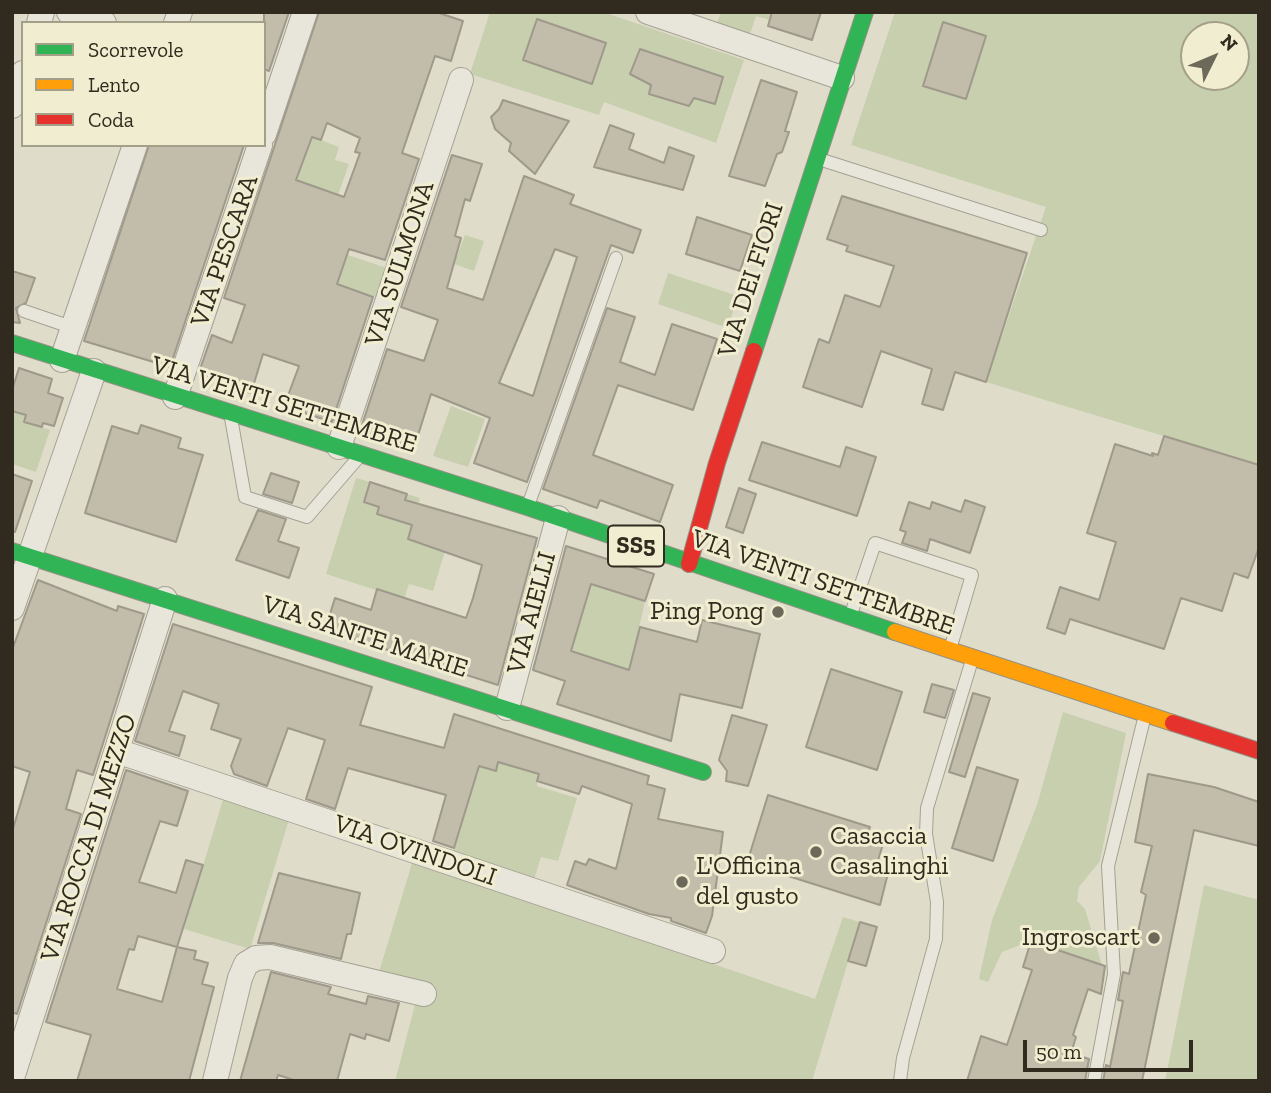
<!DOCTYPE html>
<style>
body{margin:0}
#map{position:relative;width:1271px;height:1093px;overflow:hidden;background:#dfddca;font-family:"Zilla Slab",serif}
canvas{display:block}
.frame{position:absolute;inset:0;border:14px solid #302b1e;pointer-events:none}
.legend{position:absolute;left:21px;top:21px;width:245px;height:126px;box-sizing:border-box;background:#f0edd0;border:2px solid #a39f89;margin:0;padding:9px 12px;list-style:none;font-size:21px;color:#302b1e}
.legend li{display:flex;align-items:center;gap:14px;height:35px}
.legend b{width:35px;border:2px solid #a39f89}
.north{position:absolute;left:1180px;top:21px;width:70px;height:70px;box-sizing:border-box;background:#f0edd0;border:2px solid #a39f89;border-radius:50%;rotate:47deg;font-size:19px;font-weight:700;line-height:28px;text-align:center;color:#302b1e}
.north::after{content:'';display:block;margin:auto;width:24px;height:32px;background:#6d695a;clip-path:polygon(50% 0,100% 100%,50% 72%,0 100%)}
.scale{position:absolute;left:1023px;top:1040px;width:170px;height:32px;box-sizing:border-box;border:4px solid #302b1e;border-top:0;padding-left:9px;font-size:21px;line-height:24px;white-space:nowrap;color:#302b1e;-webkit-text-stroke:5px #f0edd0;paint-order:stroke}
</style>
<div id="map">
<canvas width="1271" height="1093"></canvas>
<div class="frame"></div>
<ul class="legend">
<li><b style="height:9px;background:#30b455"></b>Scorrevole</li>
<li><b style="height:9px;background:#ff9f0a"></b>Lento</li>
<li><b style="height:9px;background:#e5322d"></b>Coda</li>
</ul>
<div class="north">N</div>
<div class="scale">50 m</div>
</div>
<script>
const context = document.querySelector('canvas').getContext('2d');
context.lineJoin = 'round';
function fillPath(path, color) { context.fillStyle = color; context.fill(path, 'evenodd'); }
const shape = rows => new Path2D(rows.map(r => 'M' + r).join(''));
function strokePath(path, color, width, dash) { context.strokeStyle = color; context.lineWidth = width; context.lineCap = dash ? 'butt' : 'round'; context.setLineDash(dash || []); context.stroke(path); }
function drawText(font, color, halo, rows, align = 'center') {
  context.font = font + ' "Zilla Slab",serif'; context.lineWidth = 6; context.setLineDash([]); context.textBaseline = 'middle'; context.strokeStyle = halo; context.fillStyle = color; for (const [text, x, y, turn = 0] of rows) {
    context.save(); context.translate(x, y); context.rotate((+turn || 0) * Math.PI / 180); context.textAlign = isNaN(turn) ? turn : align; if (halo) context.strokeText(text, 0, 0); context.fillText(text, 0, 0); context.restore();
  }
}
fillPath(shape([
 [490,12,603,12,744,60,716,143,604,102,599,115,470,74],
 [721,12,772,12,770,20,756,16,750,34,717,23],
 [895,12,1259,12,1259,465,986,382,1046,207,851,145],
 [1194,35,1236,35,1236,77,1194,77],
 [312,137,339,147,335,160,349,164,338,195,320,188,317,194,293,186],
 [465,235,484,241,474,271,454,264],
 [339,252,387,268,378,298,329,281],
 [668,273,738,296,728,328,658,304],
 [451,406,485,419,468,467,433,456],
 [12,411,26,415,24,422,50,430,36,472,12,464],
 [356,478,370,482,364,501,379,507,377,514,398,521,407,494,420,498,408,539,445,551,433,591,409,584,404,599,326,574],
 [590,584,645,601,629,673,559,648],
 [1063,712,1126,733,1100,861,1079,887,1077,901,1085,909,1102,965,1031,941,1002,952,988,982,979,979,992,920,1037,805],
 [504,743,528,771,539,774,537,786,577,798,558,861,541,857,534,880,453,853,479,766,496,771],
 [224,796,290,816,250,949,184,929],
 [413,860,815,999,843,917,860,922,812,1081,395,1081,416,1001,432,1003,435,985,379,972],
 [1204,885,1259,900,1259,1081,1165,1081]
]), '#c8cfae');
const building = shape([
 [264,12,289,12,269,71,264,69,264,12],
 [319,12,436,12,463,21,451,61,435,56,402,153,419,159,385,260,349,249,337,284,373,297,332,422,298,411,300,406,286,401,299,366,263,354,251,393,199,372,212,335,232,343,245,305,224,298,319,12],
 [327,123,360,138,355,152,360,153,344,197,296,180,312,137,321,140,327,123],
 [772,12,821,12,812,40,768,26,772,12],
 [537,19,606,43,592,84,523,60,537,19],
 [943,22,986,36,966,99,923,86,943,22],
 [640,49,723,77,715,104,694,98,689,106,649,94,651,85,630,74,640,49],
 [761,80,797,92,785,131,789,132,782,152,777,154,765,186,729,176,761,80],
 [503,100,569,121,535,174,509,151,511,143,495,129,491,117,499,109,503,100],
 [610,125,634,134,629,149,664,163,669,147,694,156,683,190,594,167,610,125],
 [149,145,244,145,170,367,84,341,149,145],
 [452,155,482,164,470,201,465,199,455,236,461,238,447,288,483,300,524,176,574,195,570,204,641,230,633,253,611,245,527,482,474,463,490,418,431,394,414,448,360,431,387,349,424,361,438,320,401,307,452,155],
 [555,249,577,257,533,396,499,383,555,249],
 [842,196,1027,253,986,382,955,372,943,410,922,404,932,369,881,351,862,407,803,387,819,339,829,343,845,295,880,307,894,266,846,251,848,246,827,239,842,196],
 [697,217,752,235,740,271,686,254,697,217],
 [12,271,35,278,26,303,16,308,20,323,12,322,12,271],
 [607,308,635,317,620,362,655,375,672,324,717,339,693,410,618,385,593,455,673,485,660,522,600,500,597,508,543,489,607,308],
 [19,368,52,379,48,393,63,398,54,426,43,423,42,427,24,422,26,415,12,411,12,390,19,368],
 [141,425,181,438,178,448,203,455,176,542,85,513,112,426,138,434,141,425],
 [1164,436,1259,465,1259,547,1248,578,1234,573,1222,611,1181,598,1164,649,1070,619,1065,634,1047,628,1060,587,1099,600,1116,542,1087,533,1115,444,1153,456,1152,453,1158,455,1164,436],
 [762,442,840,467,846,447,876,457,857,516,749,480,762,442],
 [271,473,299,482,292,503,263,494,271,473],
 [12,474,32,481,15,532,12,531,12,474],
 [370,482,407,494,405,500,537,538,498,685,325,630,335,598,371,610,377,589,466,618,473,598,482,565,408,539,412,525,377,514,379,507,364,502,370,482],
 [739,488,756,494,743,533,726,527,739,488],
 [965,500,985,507,970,553,930,539,927,551,902,543,906,532,900,530,909,502,930,509,932,502,961,512,965,500],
 [258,510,286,519,278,541,299,548,289,578,236,560,258,510],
 [566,546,654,574,645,601,591,584,571,651,629,670,640,627,697,642,702,620,760,634,742,708,680,694,671,741,557,704,565,681,533,670,566,546],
 [38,580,117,611,118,606,144,614,93,775,77,770,66,809,81,814,17,1014,12,1012,12,832,30,772,12,766,12,650,38,580],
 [173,624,372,687,360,725,444,748,454,714,649,776,647,784,665,789,658,819,723,832,712,916,706,933,671,921,671,918,649,914,567,885,575,861,586,865,589,859,616,869,632,804,582,786,579,794,537,781,539,774,498,762,496,771,479,766,454,848,433,841,446,795,348,768,335,809,306,799,325,740,288,728,267,786,234,774,231,766,241,739,211,729,219,704,183,691,169,731,185,736,179,756,135,741,173,624],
 [831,669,902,692,877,770,806,747,831,669],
 [932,684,954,690,945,718,924,712,932,684],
 [973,693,990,698,965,777,949,772,973,693],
 [732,715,767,725,748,786,726,781,727,771,719,760,732,715],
 [977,767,1018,780,993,861,952,848,977,767],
 [126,770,188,791,177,826,160,821,139,882,176,893,186,860,203,865,177,947,196,951,194,959,208,963,202,984,214,987,189,1081,77,1081,91,1035,46,1022,126,770],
 [138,936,177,947,162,1002,117,989,129,949,134,950,138,936],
 [1148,774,1214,787,1259,802,1259,846,1194,830,1142,1081,1103,1081,1106,1065,1110,1067,1123,1001,1118,1000,1123,972,1129,974,1146,895,1141,892,1152,846,1135,842,1148,774],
 [768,795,870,827,867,836,884,841,875,870,888,873,880,905,747,863,768,795],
 [279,873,360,893,351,934,347,934,341,959,273,943,258,943,279,873],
 [860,922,877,927,866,966,848,961,860,922],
 [1031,941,1105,966,1101,994,1088,989,1073,1035,1076,1037,1071,1053,1089,1059,1085,1081,967,1081,981,1036,1007,1045,1032,970,1023,967,1031,941],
 [271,972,331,987,328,994,366,1004,368,996,399,1003,389,1041,366,1034,365,1039,350,1034,337,1081,297,1081,278,1075,276,1081,240,1081,271,972]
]);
fillPath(building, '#c2bcab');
strokePath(building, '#9e998a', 2);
const lane = shape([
 [819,159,1041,230],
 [24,311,74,328],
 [231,418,245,497,307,517,358,458],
 [529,503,616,258],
 [851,614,875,543,972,575,951,646],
 [900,1081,903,1058,936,939,937,902,926,834,927,808,972,660],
 [1094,1081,1114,974,1108,866,1144,719]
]);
const street = shape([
 [69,12,104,23],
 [648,12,842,78],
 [39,23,42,12],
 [176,23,180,12],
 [12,106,23,73],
 [264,134,305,12],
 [62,360,135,145],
 [175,397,260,145],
 [339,447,461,80],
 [12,608,94,371],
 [507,708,558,518],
 [117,751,713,951],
 [12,1078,165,599],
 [215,1081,240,978,246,964,256,958,270,957,424,994]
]);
const fast = shape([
 [12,343,527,507,895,632],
 [754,351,865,12],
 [12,551,703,772]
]);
const slow = shape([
 [895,632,1173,723]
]);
const jam = shape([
 [689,564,717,463,754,351],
 [1173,723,1259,751]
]);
strokePath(lane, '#a4a193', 14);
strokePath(street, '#a4a193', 26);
strokePath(fast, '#939184', 18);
strokePath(slow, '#939184', 18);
strokePath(jam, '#939184', 18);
strokePath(lane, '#e8e6db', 12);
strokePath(street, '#e8e6db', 24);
strokePath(fast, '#30b455', 16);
strokePath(slow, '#ff9f0a', 16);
strokePath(jam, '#e5322d', 16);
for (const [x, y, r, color] of [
 [778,612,7,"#6d695a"],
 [816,852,7,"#6d695a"],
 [682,882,7,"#6d695a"],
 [1154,938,7,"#6d695a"]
]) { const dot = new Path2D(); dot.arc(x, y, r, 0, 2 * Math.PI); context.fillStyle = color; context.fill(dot); strokePath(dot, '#f0edd0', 2.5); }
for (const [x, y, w] of [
 [636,546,56]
]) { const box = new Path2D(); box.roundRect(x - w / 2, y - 20.5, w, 41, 5); context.fillStyle = '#f0edd0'; context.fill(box); strokePath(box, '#302b1e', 2); }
drawText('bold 24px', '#302b1e', null, [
 ["SS5",636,546]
]);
drawText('26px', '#302b1e', '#f0edd0', [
 ["VIA PESCARA",225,251,-71],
 ["VIA SULMONA",400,264,-72],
 ["VIA DEI FIORI",751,280,-72],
 ["VIA VENTI SETTEMBRE",284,405,17],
 ["VIA VENTI SETTEMBRE",823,583,19],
 ["VIA AIELLI",532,613,-75],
 ["VIA SANTE MARIE",365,637,18],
 ["VIA ROCCA DI MEZZO",89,838,-72],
 ["VIA OVINDOLI",415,851,19]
]);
drawText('26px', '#302b1e', '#f0edd0', [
 ["Ping Pong",764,612],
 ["Casaccia",830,837,"left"],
 ["Casalinghi",830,867,"left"],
 ["L'Officina",696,867,"left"],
 ["del gusto",696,897,"left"],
 ["Ingroscart",1140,938]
], 'right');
</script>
